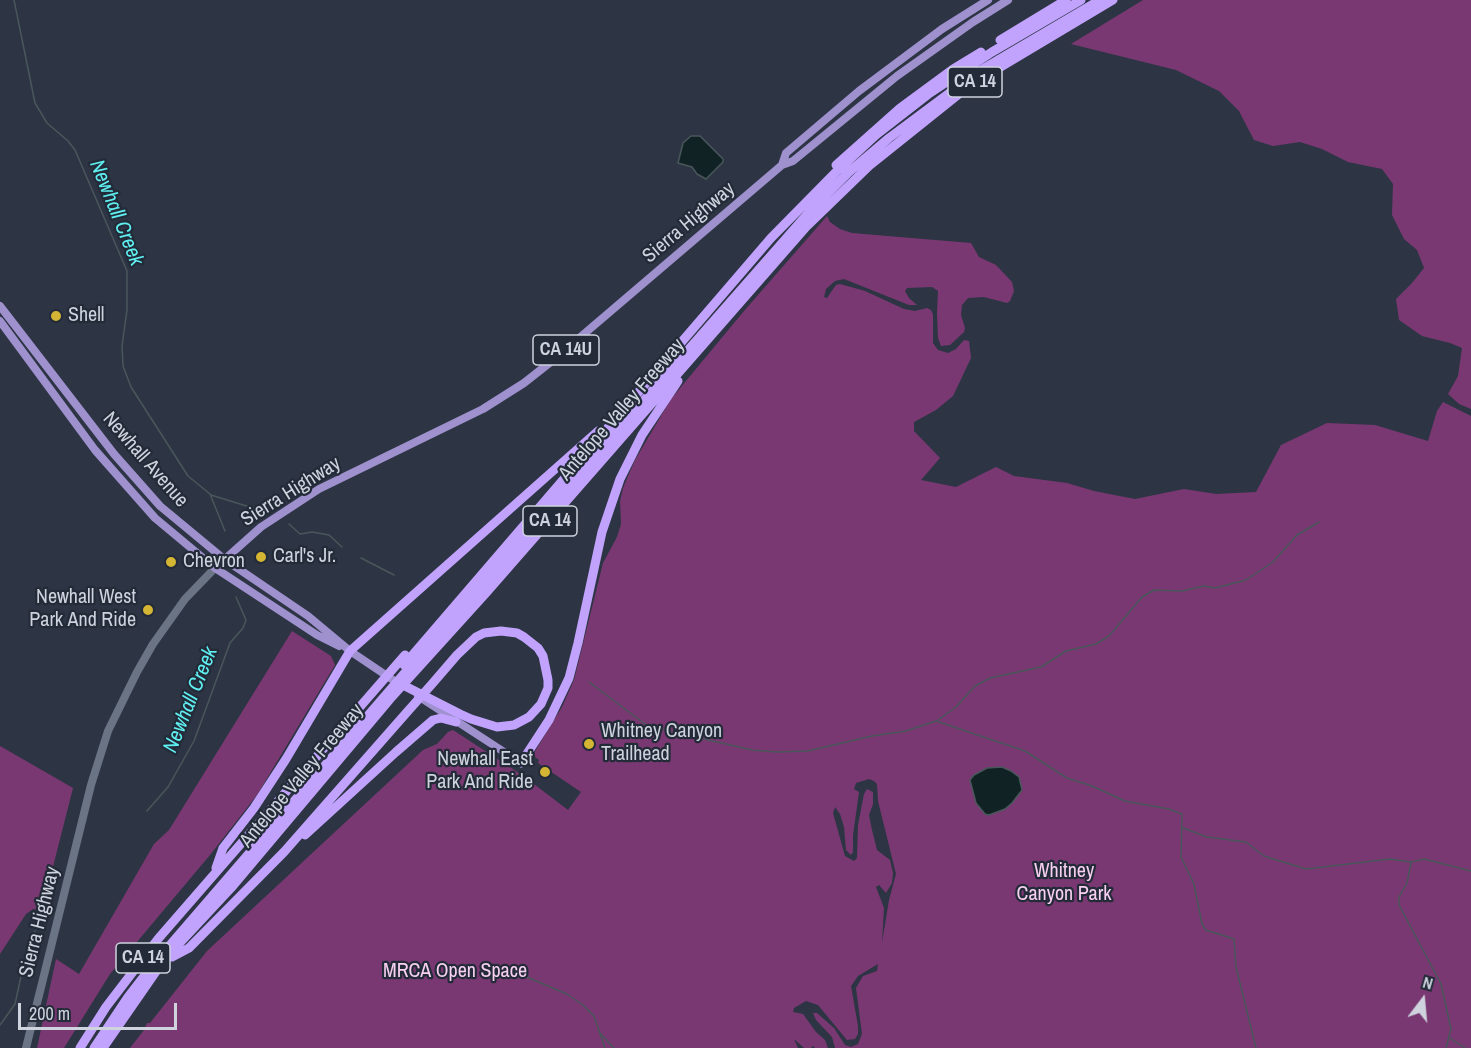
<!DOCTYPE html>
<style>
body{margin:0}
#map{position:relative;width:1471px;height:1048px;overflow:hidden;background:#2d3544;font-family:"Archivo Narrow",sans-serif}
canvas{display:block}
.north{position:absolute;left:1393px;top:970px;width:60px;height:60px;-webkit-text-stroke:4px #232b39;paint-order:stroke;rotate:16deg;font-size:16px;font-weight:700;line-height:24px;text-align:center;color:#ced3dd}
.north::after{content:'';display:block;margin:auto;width:21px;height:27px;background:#ced3dd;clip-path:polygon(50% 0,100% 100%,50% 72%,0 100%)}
.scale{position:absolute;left:18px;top:1003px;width:159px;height:27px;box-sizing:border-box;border:3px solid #ced3dd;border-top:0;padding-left:8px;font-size:18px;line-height:21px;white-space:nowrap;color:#ced3dd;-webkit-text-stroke:4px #232b39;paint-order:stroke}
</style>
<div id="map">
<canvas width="1471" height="1048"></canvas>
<div class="north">N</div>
<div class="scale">200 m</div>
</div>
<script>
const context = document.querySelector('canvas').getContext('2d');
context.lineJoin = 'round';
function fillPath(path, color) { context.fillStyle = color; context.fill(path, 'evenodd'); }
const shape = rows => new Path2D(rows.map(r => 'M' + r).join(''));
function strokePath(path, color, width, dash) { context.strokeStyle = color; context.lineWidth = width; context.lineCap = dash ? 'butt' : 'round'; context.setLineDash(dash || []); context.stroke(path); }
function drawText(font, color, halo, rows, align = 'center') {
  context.font = font + ' "Archivo Narrow",sans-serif'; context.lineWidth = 4.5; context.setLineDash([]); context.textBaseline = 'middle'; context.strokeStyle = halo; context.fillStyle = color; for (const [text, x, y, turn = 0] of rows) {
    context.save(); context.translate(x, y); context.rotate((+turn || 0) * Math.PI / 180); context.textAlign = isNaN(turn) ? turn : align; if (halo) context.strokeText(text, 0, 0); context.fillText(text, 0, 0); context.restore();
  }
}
fillPath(shape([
 [1143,0,1471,0,1471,409,1459,404,1448,394,1458,376,1462,348,1450,343,1422,336,1399,320,1396,299,1412,283,1424,268,1417,250,1404,239,1392,215,1393,184,1382,169,1348,162,1322,149,1300,142,1273,146,1254,140,1239,111,1219,91,1176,70,1071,44],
 [827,216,830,222,840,229,852,233,971,243,979,257,996,265,1012,282,1014,291,1010,301,1007,303,984,297,968,298,962,305,961,315,965,328,964,332,950,345,941,346,938,338,937,313,938,291,932,287,907,288,905,291,909,298,917,305,909,305,844,279,835,281,826,289,824,297,827,298,836,285,840,284,865,291,904,309,915,311,927,308,931,310,933,315,933,343,938,350,948,353,956,349,964,340,969,341,971,358,953,396,936,410,914,422,914,431,940,458,921,480,956,487,996,467,1014,476,1067,483,1094,491,1135,499,1184,489,1216,494,1256,492,1281,445,1327,423,1375,425,1428,441,1437,411,1443,402,1471,416,1471,1048,835,1048,832,1037,816,1020,813,1013,817,1013,834,1028,845,1045,851,1047,858,1044,862,1034,856,988,863,976,877,971,878,964,858,976,851,986,858,1026,858,1034,855,1039,847,1040,818,1005,806,1001,794,1008,793,1012,803,1014,816,1032,825,1040,828,1048,815,1048,813,1046,811,1048,804,1048,794,1039,798,1048,130,1048,144,1030,147,1023,150,1023,207,951,423,750,437,744,448,732,453,730,522,775,568,810,581,792,538,763,539,760,535,757,534,753,562,707,574,680,603,563,617,537,621,524,620,501,623,488,635,460,671,399,744,311],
 [869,779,874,781,877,784,878,801,896,874,889,900,882,943,884,908,876,887,879,885,886,893,892,883,893,873,890,860,877,850,872,830,869,815,873,804,873,792,867,789,864,794,858,825,857,858,854,861,845,856,833,813,835,807,840,814,844,827,846,850,851,855,853,852,853,835,859,792,854,789,856,783],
 [292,631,331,656,335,665,257,795,210,855,110,974,64,1048,37,1048,56,959,79,974,154,844,169,830],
 [0,746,73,788,42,910,33,909,26,914,0,954]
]), '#7a3872');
const water = shape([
 [691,136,700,136,723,159,723,162,706,179,697,174,692,167,678,163,683,143,691,136],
 [1002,767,1011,771,1019,777,1022,790,1012,803,1005,809,989,815,985,814,976,803,970,780,974,775,987,768,1002,767]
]);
fillPath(water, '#102223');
strokePath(water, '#49575b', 1.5);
strokePath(shape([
 [14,0,35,103,47,123,68,141,75,150,127,271,127,310,122,346,123,366,131,387,188,476,210,494,225,531],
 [211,495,253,508],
 [289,524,300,534,312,532,329,535,342,547],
 [361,558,394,575],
 [589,682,645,724,652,727,752,750,777,752,808,751,872,736,906,731,936,721,1025,751,1067,778,1092,786,1125,801,1169,809,1182,814,1181,857,1194,884,1202,924,1206,930,1234,939,1236,967,1256,1048],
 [938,720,956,707,975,686,990,678,1041,667,1066,651,1096,644,1109,636,1142,597,1154,590,1182,591,1204,586,1215,588,1246,580,1273,562,1297,535,1319,522],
 [147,811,168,787,194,741,230,643,243,628,246,620,236,597],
 [1183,828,1207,837,1246,842,1264,856,1306,869,1390,859,1411,862,1424,859,1471,871],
 [1411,863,1407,883,1399,897,1399,905,1441,984,1451,1029,1446,1048],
 [511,976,522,975,567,994,583,1005,594,1016,605,1048],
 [0,1025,15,1004,24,963,35,931],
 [600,1033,614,1048],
 [1450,1038,1465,1048]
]), '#49575b', 1.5);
strokePath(shape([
 [26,1048,91,785,108,731,137,672,153,644,185,599,215,568]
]), '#6b7485', 8);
strokePath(shape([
 [782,165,786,153,859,91,942,29,988,0],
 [0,306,114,454,160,506,224,559,308,616,350,651,402,686],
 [0,321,95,450,155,518,215,568,317,635,339,646],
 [215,568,261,527,319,489,483,409,524,383,557,357,782,165,793,161,897,76,973,22,1008,0],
 [418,696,521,763]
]), '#9f90ce', 8);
strokePath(shape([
 [1000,40,1066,0],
 [836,165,900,108,953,69,981,52],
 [404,665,771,238,836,172,876,135,930,93,992,52,1081,0],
 [521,763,549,720,569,678,578,643,602,532,620,479,642,435,678,381],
 [305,835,396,752,433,720,441,718,456,722],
 [216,868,223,848,254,808,286,759,350,651,598,431],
 [172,957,189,948,284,852,408,711,432,684,457,655,476,637,484,633,501,631,517,633,524,637,538,648,543,656,548,680,548,688,541,704,529,717,514,725,497,727,471,719,460,714,399,683],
 [80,1048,106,1007,158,939,405,655],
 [94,1048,128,997,152,966,409,668,811,210,849,172,889,138,960,85,983,69,1100,0],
 [103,1048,164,960,231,888,390,699,486,593,806,227,869,166,969,86,1113,0]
]), '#c1a3fe', 9);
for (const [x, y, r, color] of [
 [56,316,6,"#d5b534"],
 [261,557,6,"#d5b534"],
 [171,562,6,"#d5b534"],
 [148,610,6,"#d5b534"],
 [589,744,6,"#d5b534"],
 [545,772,6,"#d5b534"]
]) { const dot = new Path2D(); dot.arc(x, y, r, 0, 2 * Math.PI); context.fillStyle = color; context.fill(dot); strokePath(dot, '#232b39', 2); }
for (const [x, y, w] of [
 [975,82,54],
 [566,350,66],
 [550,521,54],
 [143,958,54]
]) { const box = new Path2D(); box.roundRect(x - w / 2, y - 15, w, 30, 4.5); context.fillStyle = '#232b39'; context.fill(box); strokePath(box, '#ced3dd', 1.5); }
drawText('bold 18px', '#ced3dd', null, [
 ["CA 14",975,82],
 ["CA 14U",566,350],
 ["CA 14",550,521],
 ["CA 14",143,958]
]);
drawText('20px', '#ced3dd', '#232b39', [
 ["Sierra Highway",689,223,-40],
 ["Antelope Valley Freeway",622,410,-49],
 ["Newhall Avenue",145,460,49],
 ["Sierra Highway",291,492,-32],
 ["Antelope Valley Freeway",302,776,-50],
 ["Sierra Highway",40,922,-76]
]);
drawText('20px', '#ced3dd', '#232b39', [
 ["Shell",68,316],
 ["Carl's Jr.",273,557],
 ["Chevron",183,562],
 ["Newhall West",136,598,"right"],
 ["Park And Ride",136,621,"right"],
 ["Whitney Canyon",601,732],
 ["Trailhead",601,755],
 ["Newhall East",533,760,"right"],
 ["Park And Ride",533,783,"right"]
], 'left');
drawText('20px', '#f8d0f1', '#232b39', [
 ["Whitney",1064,872],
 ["Canyon Park",1064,895],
 ["MRCA Open Space",455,972]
]);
drawText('italic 21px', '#5feff0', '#232b39', [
 ["Newhall Creek",116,213,68],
 ["Newhall Creek",191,700,-68]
]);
</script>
